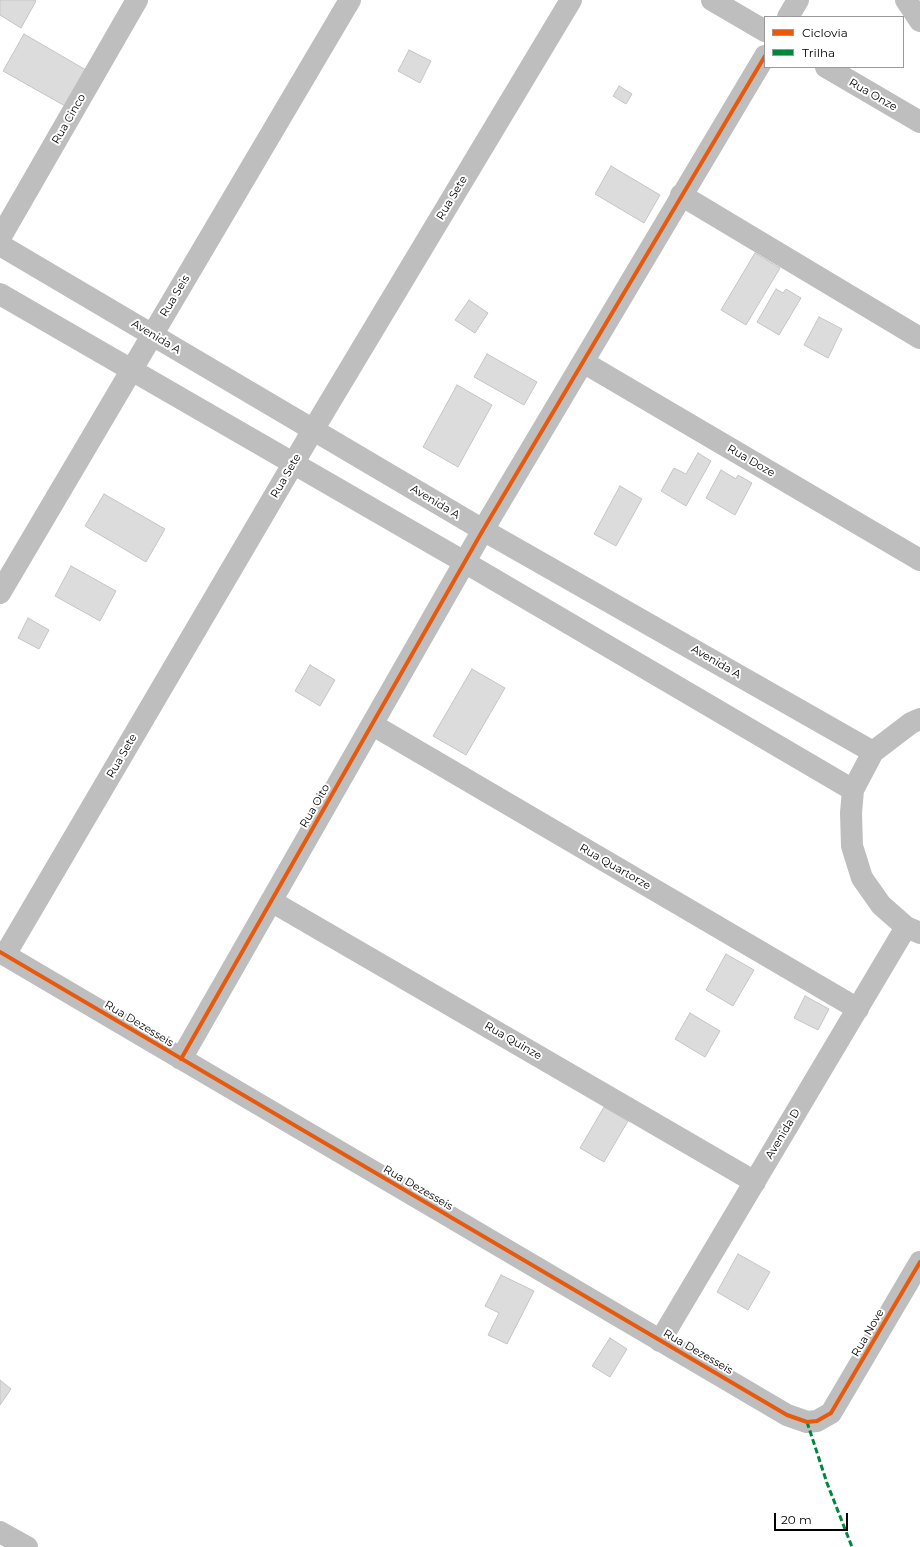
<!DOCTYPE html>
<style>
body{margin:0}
#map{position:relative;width:920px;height:1547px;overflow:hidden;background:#fff;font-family:Montserrat,sans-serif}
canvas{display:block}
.legend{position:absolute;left:764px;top:16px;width:140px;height:52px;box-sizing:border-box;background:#fff;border:1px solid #999;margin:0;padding:5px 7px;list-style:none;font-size:12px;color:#000}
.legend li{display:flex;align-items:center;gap:8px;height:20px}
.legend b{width:20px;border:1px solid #999}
.scale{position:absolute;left:774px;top:1513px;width:74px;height:18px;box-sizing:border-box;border:2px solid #000;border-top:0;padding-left:5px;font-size:12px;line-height:14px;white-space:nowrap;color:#000;-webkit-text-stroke:3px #fff;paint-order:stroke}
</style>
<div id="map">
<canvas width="920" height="1547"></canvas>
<ul class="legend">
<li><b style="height:5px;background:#e8590c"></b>Ciclovia</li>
<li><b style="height:5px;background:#00873e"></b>Trilha</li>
</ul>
<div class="scale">20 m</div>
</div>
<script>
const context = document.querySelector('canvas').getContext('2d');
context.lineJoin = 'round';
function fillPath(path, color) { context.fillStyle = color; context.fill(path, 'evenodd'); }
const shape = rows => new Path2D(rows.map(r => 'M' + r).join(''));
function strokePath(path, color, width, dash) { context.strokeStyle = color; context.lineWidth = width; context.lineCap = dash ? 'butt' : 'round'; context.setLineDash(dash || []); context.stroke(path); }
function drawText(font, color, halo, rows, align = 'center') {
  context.font = font + ' Montserrat,sans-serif'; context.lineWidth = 4; context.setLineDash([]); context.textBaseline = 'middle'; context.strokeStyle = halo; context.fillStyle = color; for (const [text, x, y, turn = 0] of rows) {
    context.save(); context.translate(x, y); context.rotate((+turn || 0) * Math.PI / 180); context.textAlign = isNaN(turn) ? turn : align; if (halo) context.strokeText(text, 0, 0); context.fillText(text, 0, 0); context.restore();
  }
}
const building = shape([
 [0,0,35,0,36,1,21,28,0,15,0,0],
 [24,34,86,70,65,106,3,71,24,34],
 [409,50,431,61,420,83,398,71,409,50],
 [619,86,632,94,626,104,613,96,619,86],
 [611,166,660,195,644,223,595,194,611,166],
 [755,253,780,268,746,325,721,310,755,253],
 [776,289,783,293,786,289,801,298,779,335,757,322,776,289],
 [469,300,488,313,475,333,455,320,469,300],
 [819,317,842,329,828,358,804,345,819,317],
 [487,354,537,382,524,405,474,377,487,354],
 [457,385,492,405,458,467,423,447,457,385],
 [698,453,711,461,686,506,661,491,674,468,686,474,698,453],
 [721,470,736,479,738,475,752,483,735,515,706,498,721,470],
 [620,486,642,499,616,546,594,534,620,486],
 [104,494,165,529,146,562,85,526,104,494],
 [71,566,116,591,100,621,55,596,71,566],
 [28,618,49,630,39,649,18,638,28,618],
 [310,665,335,680,320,706,295,691,310,665],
 [472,669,505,688,466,755,433,736,472,669],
 [726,954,754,970,733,1006,706,990,726,954],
 [805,996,829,1009,818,1030,794,1018,805,996],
 [690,1013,720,1031,705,1057,675,1039,690,1013],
 [604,1107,628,1121,604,1162,580,1148,604,1107],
 [738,1254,770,1272,748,1310,717,1292,738,1254],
 [501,1275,534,1291,507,1344,488,1335,499,1313,485,1306,501,1275],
 [610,1338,627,1349,610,1377,592,1366,610,1338],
 [0,1380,11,1389,0,1405,0,1380]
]);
fillPath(building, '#dcdcdc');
strokePath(building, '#c5c5c5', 1);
strokePath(shape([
 [712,0,765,31],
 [906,0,920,21],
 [788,17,798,0],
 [826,67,920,122],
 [681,195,920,338],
 [0,238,137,0],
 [0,245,483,530,873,752],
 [0,294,466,563,853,790],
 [583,362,920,560],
 [0,593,350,0],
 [920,719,911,723,873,752,853,790,851,813,852,846,862,878,881,905,906,927,920,933],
 [373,725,858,1009],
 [271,901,755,1182],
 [0,952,787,1415,807,1422,817,1421,831,1413,920,1262],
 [5,955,313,430,571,0],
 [181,1059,483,530,765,56],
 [660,1341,906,927],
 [0,1532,27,1547]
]), '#bebebe', 22);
strokePath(shape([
 [807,1422,827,1483,852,1547]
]), '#00873e', 3, [6, 3]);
strokePath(shape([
 [0,952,787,1415,807,1422,817,1421,831,1413,920,1262],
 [181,1059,483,530,765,56]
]), '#e8590c', 4);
drawText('11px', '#000', '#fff', [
 ["Rua Onze",873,95,30],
 ["Rua Cinco",69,119,-60],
 ["Rua Sete",452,198,-59],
 ["Rua Seis",175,296,-59],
 ["Avenida A",156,337,31],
 ["Rua Doze",751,461,30],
 ["Rua Sete",286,476,-60],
 ["Avenida A",435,502,31],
 ["Avenida A",716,662,30],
 ["Rua Sete",122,756,-60],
 ["Rua Oito",315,806,-60],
 ["Rua Quartorze",615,867,30],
 ["Rua Dezesseis",139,1024,31],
 ["Rua Quinze",513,1041,30],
 ["Avenida D",783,1134,-59],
 ["Rua Dezesseis",418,1188,30],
 ["Rua Nove",868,1333,-60],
 ["Rua Dezesseis",698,1352,30]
]);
</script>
